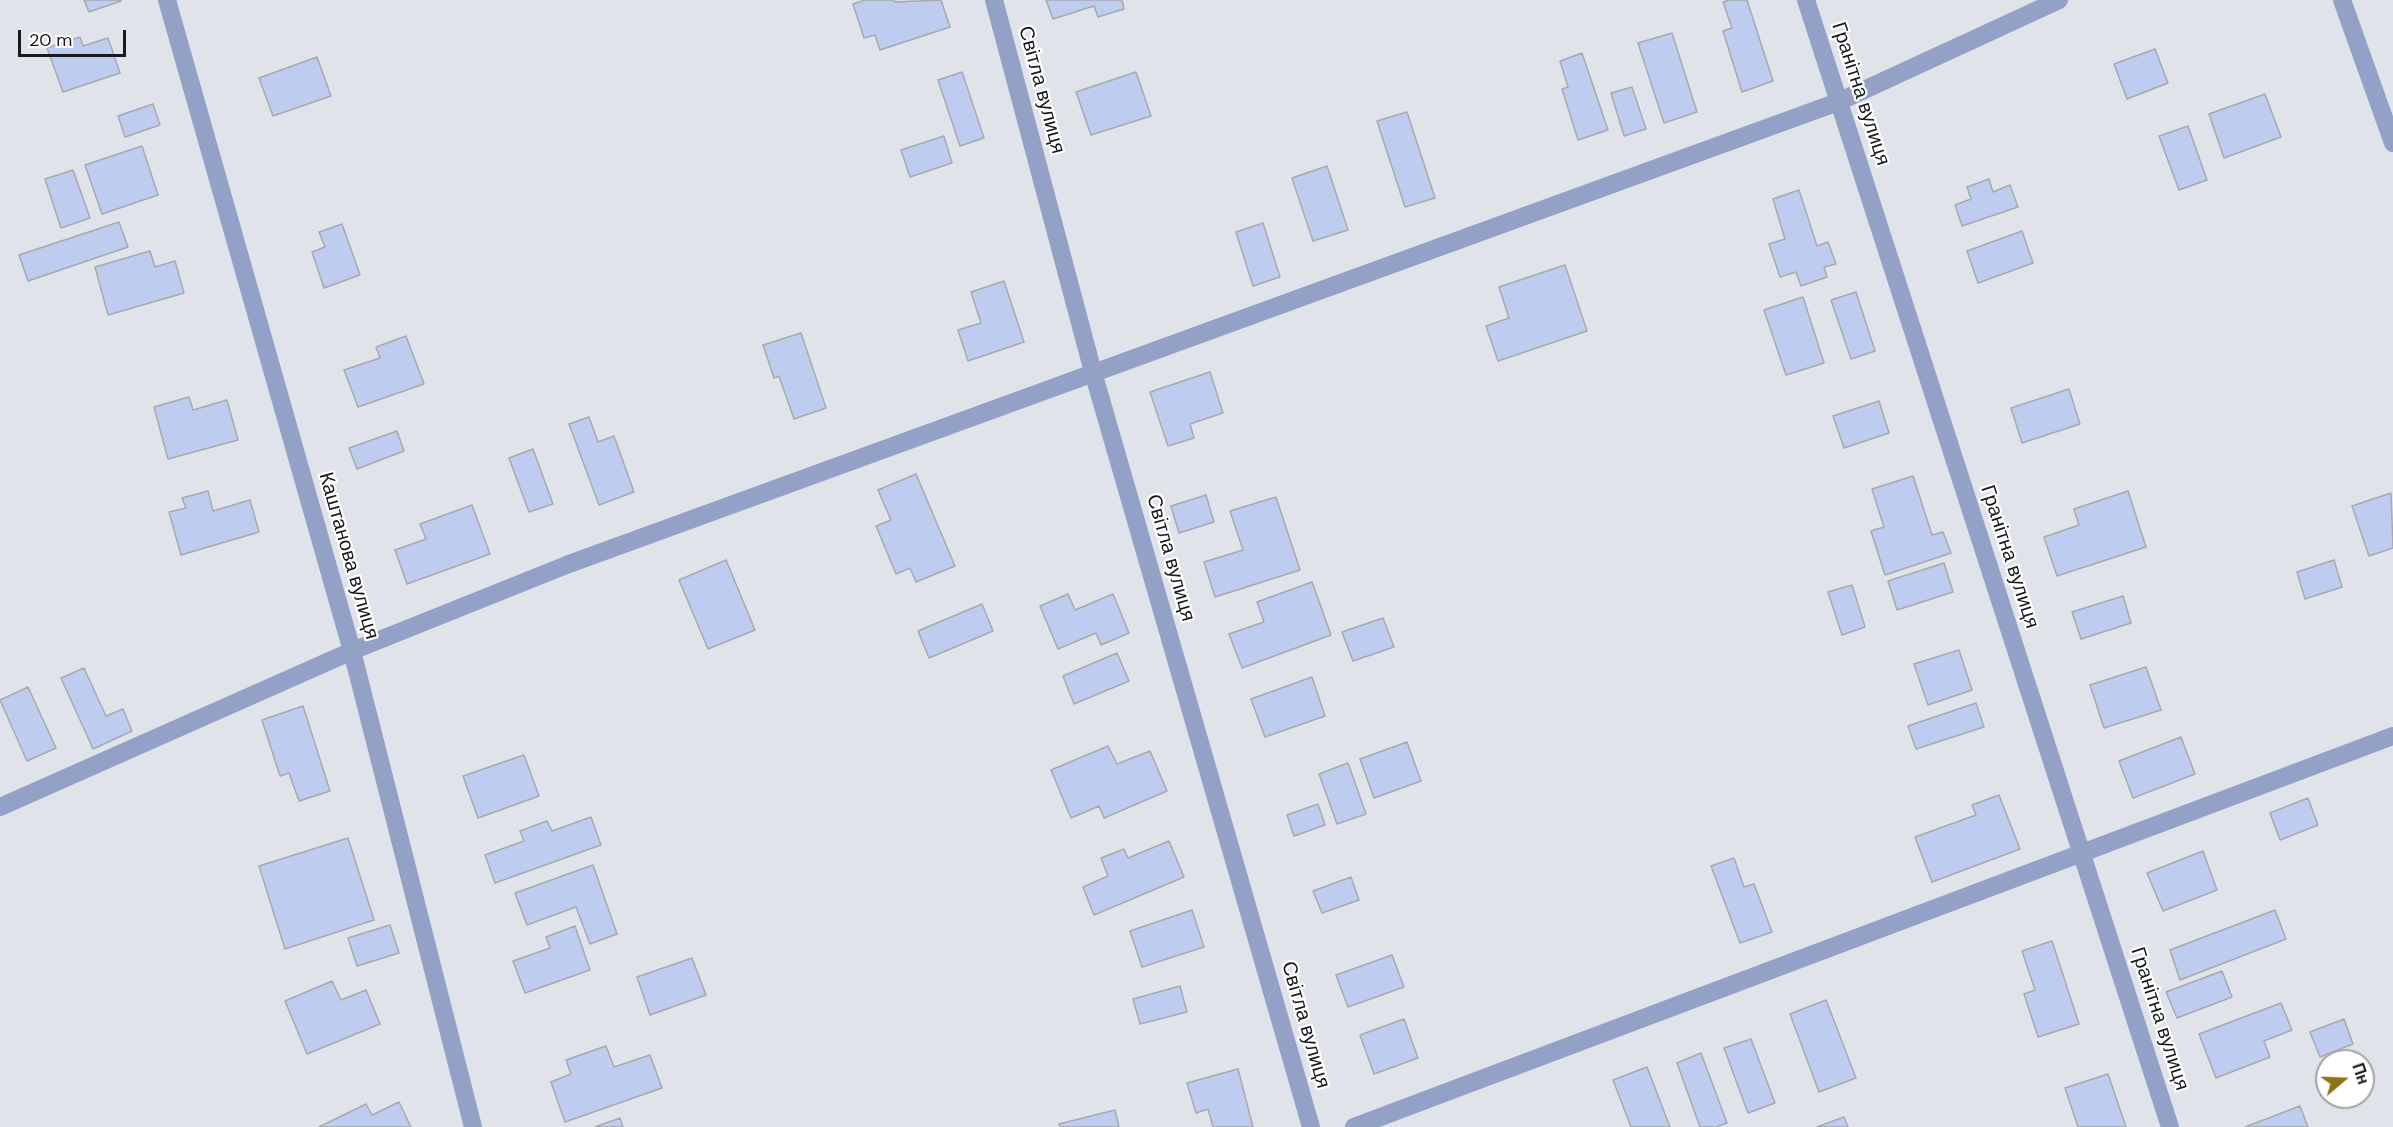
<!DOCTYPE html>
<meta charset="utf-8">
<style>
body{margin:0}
#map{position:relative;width:2393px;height:1127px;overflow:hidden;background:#e0e3ea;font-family:"DM Sans",sans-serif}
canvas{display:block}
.north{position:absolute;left:2315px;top:1049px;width:60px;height:60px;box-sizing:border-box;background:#fff;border:2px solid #a3a3a4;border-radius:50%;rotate:71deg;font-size:16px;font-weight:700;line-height:24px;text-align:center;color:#191a1c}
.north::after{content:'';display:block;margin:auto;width:21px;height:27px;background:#8f7116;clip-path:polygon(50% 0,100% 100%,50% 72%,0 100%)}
.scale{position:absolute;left:18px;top:30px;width:108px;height:27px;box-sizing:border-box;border:3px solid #191a1c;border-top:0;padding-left:8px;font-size:18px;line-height:21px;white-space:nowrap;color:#191a1c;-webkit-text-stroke:4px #fff;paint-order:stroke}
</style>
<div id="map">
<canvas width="2393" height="1127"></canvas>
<div class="north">Пн</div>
<div class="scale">20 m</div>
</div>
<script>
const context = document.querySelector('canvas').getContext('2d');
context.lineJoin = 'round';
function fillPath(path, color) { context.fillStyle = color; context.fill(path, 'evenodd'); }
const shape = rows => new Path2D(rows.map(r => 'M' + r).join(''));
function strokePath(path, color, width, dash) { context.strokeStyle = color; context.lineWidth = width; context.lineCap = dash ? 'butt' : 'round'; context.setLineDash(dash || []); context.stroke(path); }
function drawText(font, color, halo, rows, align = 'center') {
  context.font = font + ' "DM Sans",sans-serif'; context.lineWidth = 4.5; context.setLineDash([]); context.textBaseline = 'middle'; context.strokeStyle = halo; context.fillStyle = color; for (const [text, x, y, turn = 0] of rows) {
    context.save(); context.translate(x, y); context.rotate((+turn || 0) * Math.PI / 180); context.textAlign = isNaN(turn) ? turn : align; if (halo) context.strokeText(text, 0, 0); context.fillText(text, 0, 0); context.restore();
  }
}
const building = shape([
 [84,0,121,0,121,1,89,12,84,0],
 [865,0,894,0,895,2,941,0,950,27,880,50,875,35,864,38,853,4,865,0],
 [1046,0,1122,0,1124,9,1098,17,1094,6,1053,19,1046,0],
 [1730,0,1747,0,1773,81,1742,92,1723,31,1732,28,1723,2,1730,0],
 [1672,33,1697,112,1664,123,1638,43,1672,33],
 [80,37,83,46,108,38,120,73,63,92,47,48,80,37],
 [2155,49,2168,83,2127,99,2114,64,2155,49],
 [1582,53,1608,130,1578,140,1562,89,1568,87,1560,61,1582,53],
 [317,57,331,96,273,116,259,78,317,57],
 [962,72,984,138,960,146,938,80,962,72],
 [1136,72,1151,116,1091,135,1076,92,1136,72],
 [1632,87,1646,129,1624,136,1611,93,1632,87],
 [2265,94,2281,137,2224,158,2209,114,2265,94],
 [153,104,160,125,125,137,118,116,153,104],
 [1407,112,1435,198,1405,207,1377,121,1407,112],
 [2188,126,2207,180,2179,190,2159,136,2188,126],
 [944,136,952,163,910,177,901,150,944,136],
 [142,146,158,195,102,214,85,165,142,146],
 [1327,166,1348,230,1313,241,1292,178,1327,166],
 [73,170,90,218,61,228,45,179,73,170],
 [1989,179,1993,192,2010,185,2018,207,1962,226,1955,205,1971,199,1967,187,1989,179],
 [1799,190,1817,246,1828,242,1836,264,1824,267,1827,277,1801,286,1796,272,1780,277,1769,244,1785,239,1773,199,1799,190],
 [119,222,128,247,28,281,19,255,119,222],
 [1263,223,1280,277,1253,286,1236,232,1263,223],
 [342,224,360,275,324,288,312,252,325,247,319,232,342,224],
 [2022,231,2033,263,1978,283,1967,251,2022,231],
 [150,251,155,267,175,261,184,293,108,315,95,267,150,251],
 [1565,265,1587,331,1498,361,1486,326,1509,318,1499,287,1565,265],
 [1004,281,1024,342,968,361,958,330,981,323,971,292,1004,281],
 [1856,292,1875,351,1851,359,1831,300,1856,292],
 [1803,297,1824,363,1786,375,1764,310,1803,297],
 [801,333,826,408,794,419,779,376,774,378,763,345,801,333],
 [406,336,424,384,358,407,344,370,380,358,376,347,406,336],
 [1210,372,1223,413,1190,424,1194,438,1168,446,1150,392,1210,372],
 [2069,389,2080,424,2022,443,2011,408,2069,389],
 [189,397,193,410,227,400,238,440,168,459,154,407,189,397],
 [1879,401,1889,433,1844,448,1833,416,1879,401],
 [589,417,598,442,614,436,634,492,599,505,569,424,589,417],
 [397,431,404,451,357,469,349,448,397,431],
 [533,449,553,504,529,512,509,458,533,449],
 [916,474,955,566,916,582,910,568,896,574,876,526,891,520,878,490,916,474],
 [1913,476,1932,535,1943,532,1951,553,1885,575,1871,531,1884,527,1872,489,1913,476],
 [208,491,213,511,250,500,259,532,181,555,169,512,186,508,182,498,208,491],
 [2128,491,2146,547,2057,576,2044,537,2079,525,2074,509,2128,491],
 [2391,493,2393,548,2369,556,2352,506,2391,493],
 [1206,495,1214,522,1179,533,1171,506,1206,495],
 [1276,497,1300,570,1215,597,1204,562,1243,550,1230,511,1276,497],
 [472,505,490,554,407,584,395,550,426,539,420,524,472,505],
 [726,560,755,630,708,649,679,580,726,560],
 [2334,560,2342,587,2305,599,2297,572,2334,560],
 [1944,563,1953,592,1897,610,1888,581,1944,563],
 [1312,582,1331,635,1242,668,1229,634,1264,622,1257,602,1312,582],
 [1852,585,1865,627,1842,635,1828,592,1852,585],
 [1068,594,1075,610,1113,594,1129,633,1101,645,1096,633,1058,649,1040,606,1068,594],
 [2123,596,2131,623,2081,639,2072,612,2123,596],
 [982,604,993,631,929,658,918,631,982,604],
 [1383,618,1394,647,1353,661,1342,632,1383,618],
 [1959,650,1972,690,1928,705,1914,664,1959,650],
 [1117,653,1129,681,1074,704,1063,676,1117,653],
 [2146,667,2161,710,2104,728,2090,685,2146,667],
 [84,668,106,716,123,709,132,731,93,749,61,678,84,668],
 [1312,677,1325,716,1265,737,1251,699,1312,677],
 [28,687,56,748,27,761,0,700,28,687],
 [1976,703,1984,727,1916,749,1908,726,1976,703],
 [303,706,330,791,299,801,289,773,280,776,262,720,303,706],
 [2181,737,2195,774,2133,798,2119,761,2181,737],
 [1407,742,1421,781,1374,798,1360,759,1407,742],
 [1108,746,1117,764,1150,751,1167,791,1104,818,1099,806,1071,818,1051,770,1108,746],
 [524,755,539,796,478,818,463,776,524,755],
 [1348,763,1366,814,1337,824,1319,774,1348,763],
 [1999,795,2020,849,1932,882,1915,837,1976,815,1972,805,1999,795],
 [2308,798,2318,825,2280,840,2270,813,2308,798],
 [1318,804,1325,825,1294,836,1287,815,1318,804],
 [591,817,601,845,495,883,485,855,524,841,520,831,547,821,552,831,591,817],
 [348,838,374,920,285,949,259,866,348,838],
 [1169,841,1184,877,1094,915,1083,887,1108,876,1101,858,1124,849,1128,858,1169,841],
 [2203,851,2217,890,2163,911,2147,873,2203,851],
 [1734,858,1744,887,1754,884,1772,932,1740,943,1711,866,1734,858],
 [593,865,617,934,590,944,576,907,527,925,515,893,593,865],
 [1351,877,1359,900,1322,913,1313,891,1351,877],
 [1192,910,1204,947,1142,967,1130,931,1192,910],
 [2275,910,2286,939,2180,980,2170,950,2275,910],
 [390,925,399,953,357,966,348,938,390,925],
 [575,926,590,970,525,993,513,961,550,948,546,937,575,926],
 [2052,941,2079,1024,2038,1037,2024,994,2035,990,2022,951,2052,941],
 [1392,955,1404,987,1348,1007,1336,975,1392,955],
 [692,958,706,995,650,1015,637,977,692,958],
 [2222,971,2232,997,2177,1018,2166,992,2222,971],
 [332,981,341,1000,366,990,380,1024,307,1054,285,1001,332,981],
 [1180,986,1187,1012,1140,1024,1133,999,1180,986],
 [1826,1000,1856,1078,1819,1092,1790,1014,1826,1000],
 [2281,1003,2292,1030,2264,1041,2270,1057,2216,1078,2199,1034,2281,1003],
 [1404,1019,1418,1058,1374,1074,1360,1035,1404,1019],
 [2344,1019,2353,1044,2320,1057,2310,1032,2344,1019],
 [1751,1039,1775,1103,1748,1113,1724,1048,1751,1039],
 [606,1046,614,1067,650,1055,662,1088,565,1122,551,1082,571,1074,566,1060,606,1046],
 [1701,1053,1727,1123,1716,1127,1700,1127,1677,1063,1701,1053],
 [1647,1067,1670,1127,1631,1127,1613,1080,1647,1067],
 [1238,1069,1253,1127,1213,1127,1208,1109,1196,1113,1187,1083,1238,1069],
 [2108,1074,2126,1127,2078,1127,2065,1088,2108,1074],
 [399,1102,411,1127,319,1127,366,1104,372,1115,399,1102],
 [2300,1106,2308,1127,2245,1127,2300,1106],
 [1115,1110,1119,1127,1060,1127,1059,1124,1115,1110],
 [1844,1117,1848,1127,1817,1127,1844,1117],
 [620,1118,623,1127,595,1127,620,1118]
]);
fillPath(building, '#beccef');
strokePath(building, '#a7a9af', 1.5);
strokePath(shape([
 [167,0,352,651,473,1127],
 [994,0,1093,372,1311,1127],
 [1806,0,2170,1127],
 [2342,0,2393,143],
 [0,807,352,651,569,564,1838,102,2059,0],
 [1354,1127,2393,736]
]), '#93a1c7', 18);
drawText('20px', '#191a1c', '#fff', [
 ["Світла вулиця",1041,90,75],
 ["Гранітна вулиця",1860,94,72],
 ["Каштанова вулиця",348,556,74],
 ["Гранітна вулиця",2009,557,72],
 ["Світла вулиця",1170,558,74],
 ["Гранітна вулиця",2159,1019,72],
 ["Світла вулиця",1305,1025,74]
]);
</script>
